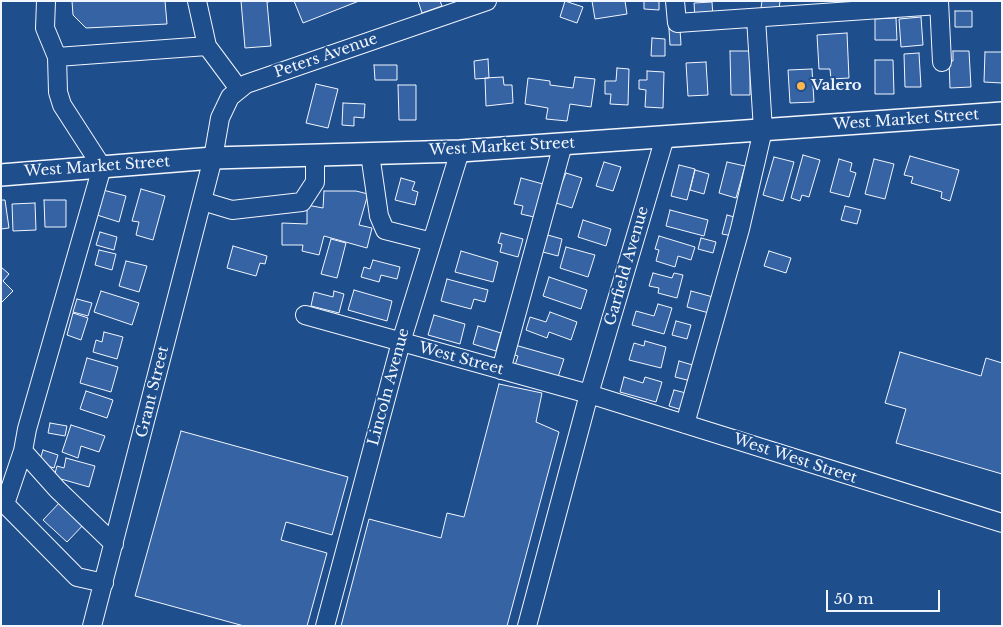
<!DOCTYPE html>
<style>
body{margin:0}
#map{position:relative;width:1003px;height:627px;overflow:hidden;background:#1f4e8c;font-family:"Libre Baskerville",serif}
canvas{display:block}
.frame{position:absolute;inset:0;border:2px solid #f2f6ff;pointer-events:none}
.scale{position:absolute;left:826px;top:590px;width:114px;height:22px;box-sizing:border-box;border:2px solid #f2f6ff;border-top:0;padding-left:6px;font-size:15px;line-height:18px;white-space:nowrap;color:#f2f6ff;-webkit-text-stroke:4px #1f4e8c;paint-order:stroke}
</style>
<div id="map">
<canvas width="1003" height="627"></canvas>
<div class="frame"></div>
<div class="scale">50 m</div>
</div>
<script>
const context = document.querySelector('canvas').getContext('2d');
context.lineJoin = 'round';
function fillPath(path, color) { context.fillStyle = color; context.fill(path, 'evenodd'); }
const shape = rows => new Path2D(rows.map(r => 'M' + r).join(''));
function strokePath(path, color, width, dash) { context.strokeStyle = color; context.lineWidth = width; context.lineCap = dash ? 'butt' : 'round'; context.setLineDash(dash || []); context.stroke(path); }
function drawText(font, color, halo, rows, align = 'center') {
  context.font = font + ' "Libre Baskerville",serif'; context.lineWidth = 4; context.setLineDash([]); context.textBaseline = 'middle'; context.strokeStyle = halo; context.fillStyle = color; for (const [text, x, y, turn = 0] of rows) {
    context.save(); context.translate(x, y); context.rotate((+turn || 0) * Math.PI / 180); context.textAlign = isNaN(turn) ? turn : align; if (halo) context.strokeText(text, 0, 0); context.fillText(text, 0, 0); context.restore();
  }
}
const building = shape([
 [72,1,165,1,167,24,86,28,73,15,72,1],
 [241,1,273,1,267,2,271,46,245,48,241,1],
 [294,1,359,1,303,23,294,1],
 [418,1,440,1,442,6,422,13,418,1],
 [565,1,583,7,577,23,560,17,565,1],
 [592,1,625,1,627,14,595,19,592,1],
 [644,1,659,1,659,10,644,9,644,1],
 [762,1,780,1,779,10,761,8,762,1],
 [712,2,713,17,695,18,694,3,712,2],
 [955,11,972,11,972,27,955,27,955,11],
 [921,17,923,45,901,47,899,19,921,17],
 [896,18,897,40,875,40,875,19,896,18],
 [669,29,680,29,681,45,670,45,669,29],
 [847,33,849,78,831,79,830,69,819,69,817,35,847,33],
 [652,38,665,39,665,56,651,56,652,38],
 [730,51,750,51,750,95,731,95,730,51],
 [953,51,969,51,971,87,950,88,949,61,953,61,953,51],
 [985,52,1002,52,1002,83,984,82,985,52],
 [919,53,921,87,905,87,904,54,919,53],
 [488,59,489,78,475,79,474,61,488,59],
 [875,60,893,60,894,94,875,94,875,60],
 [706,62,708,95,688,96,686,63,706,62],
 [374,65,397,65,397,80,375,80,374,65],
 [617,68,629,69,628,105,610,104,611,94,605,94,605,81,616,81,617,68],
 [812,69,814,102,790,103,788,70,812,69],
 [647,71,664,72,663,108,645,107,646,90,639,89,639,80,647,80,647,71],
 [503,77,504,85,512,85,513,103,486,106,485,78,503,77],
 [575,77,595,79,591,107,570,104,567,121,546,119,548,108,525,104,528,78,550,81,550,85,573,88,575,77],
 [316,84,338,89,328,128,306,123,316,84],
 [398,85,416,85,416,120,399,120,398,85],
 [343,103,365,104,364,118,354,117,354,126,342,125,343,103],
 [803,155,820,160,809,197,802,195,800,201,791,198,803,155],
 [910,156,959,170,950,201,941,198,942,192,911,183,913,177,904,175,910,156],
 [774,157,794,162,783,201,763,195,774,157],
 [839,159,852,163,850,171,856,173,849,197,830,192,839,159],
 [874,159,894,164,885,199,865,194,874,159],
 [604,162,621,167,613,191,596,186,604,162],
 [727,162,745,166,736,198,719,193,727,162],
 [679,165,695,169,687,200,671,196,679,165],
 [695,170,709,174,704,194,690,190,695,170],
 [566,173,582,178,572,208,553,202,559,182,562,183,566,173],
 [401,178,415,182,412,190,418,192,415,205,395,200,401,178],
 [521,178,543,184,534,217,521,214,523,206,514,204,521,178],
 [141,189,165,196,153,240,136,235,139,222,132,221,141,189],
 [103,190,126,196,119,222,97,215,103,190],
 [324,191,356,191,368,194,359,225,372,228,367,248,324,236,319,255,302,251,303,245,282,245,282,223,307,224,307,205,323,208,324,191],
 [1,200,5,200,9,228,1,229,1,200],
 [44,200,66,200,66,227,45,227,44,200],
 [35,203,36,230,13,231,12,204,35,203],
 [845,206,861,210,857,224,841,220,845,206],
 [670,210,708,220,704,236,666,226,670,210],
 [727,215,738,218,733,236,722,234,727,215],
 [583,220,611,229,606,246,578,237,583,220],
 [100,232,117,237,114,250,96,245,100,232],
 [501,233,523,239,518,257,500,252,502,244,498,243,501,233],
 [544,234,562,239,558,256,539,251,544,234],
 [659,236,695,247,691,260,678,256,675,267,656,261,659,250,655,249,659,236],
 [701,238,716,242,713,253,698,249,701,238],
 [331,239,346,243,337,278,321,274,331,239],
 [233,246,267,256,265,264,260,263,256,276,227,268,233,246],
 [566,247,595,255,588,277,560,268,566,247],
 [99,250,116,254,112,270,95,265,99,250],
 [461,251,498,262,493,282,455,272,461,251],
 [769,251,791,258,786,273,764,266,769,251],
 [373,260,400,267,397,279,381,275,379,282,361,277,364,267,370,269,373,260],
 [126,261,147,266,139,292,119,286,126,261],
 [1,267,9,274,3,281,13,291,1,303,1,267],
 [653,273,672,278,674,273,683,275,677,298,658,293,659,288,649,286,653,273],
 [549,277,587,290,581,309,543,296,549,277],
 [447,279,488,290,485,302,474,299,471,309,441,301,447,279],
 [354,290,392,301,387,321,348,310,354,290],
 [101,291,139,303,132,325,94,312,101,291],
 [334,291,344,294,339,313,311,306,314,292,333,297,334,291],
 [691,291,713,297,709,313,687,307,691,291],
 [77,299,92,303,88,316,73,312,77,299],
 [658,304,672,308,664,334,632,325,636,311,654,316,658,304],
 [550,312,577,322,571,340,549,332,547,338,526,330,530,317,546,322,550,312],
 [73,313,88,318,81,340,67,335,73,313],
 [434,315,465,324,460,344,428,335,434,315],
 [676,321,691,325,687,339,672,335,676,321],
 [478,326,501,333,496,351,473,344,478,326],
 [104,332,123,337,117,359,93,352,96,340,102,342,104,332],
 [645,341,666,347,661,368,629,360,634,343,644,346,645,341],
 [515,345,564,359,558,377,515,365,518,356,512,354,515,345],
 [900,352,981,376,986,358,1002,363,1002,474,896,443,906,409,885,403,900,352],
 [87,358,118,367,111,392,80,383,87,358],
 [679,361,696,366,691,381,675,377,679,361],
 [624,377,643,383,645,377,662,382,656,402,620,392,624,377],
 [499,384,542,393,536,422,559,432,507,626,341,626,369,519,441,538,447,513,464,517,499,384],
 [674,390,686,393,682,410,669,406,674,390],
 [86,391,113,400,107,418,80,409,86,391],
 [50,423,67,426,65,436,48,433,50,423],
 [71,425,105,436,99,452,81,446,78,458,62,452,71,425],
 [181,431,348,477,332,535,286,522,281,540,327,553,307,626,244,626,135,596,181,431],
 [43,450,58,455,54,468,39,463,43,450],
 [66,458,95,466,89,487,54,477,57,466,64,468,66,458],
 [62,500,86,522,67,542,43,520,62,500]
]);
fillPath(building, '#3563a3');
strokePath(building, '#f2f6ff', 1);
const minor = shape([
 [46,1,45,28,57,57,58,92,62,105,102,167,27,429,23,451,57,489,114,544],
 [197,1,207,46,239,89],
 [675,1,677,23,939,5],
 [939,1,942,62],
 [57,57,207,46],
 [370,154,379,216,385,230,432,242],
 [202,201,232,210,302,202,315,182,315,155],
 [305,315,589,394,1002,523],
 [501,370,563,144],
 [685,424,740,229,763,130,756,18],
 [23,451,5,504,77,577,104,583],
 [92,626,213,158,220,118,230,97,246,84,487,1],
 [325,626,401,342,460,151],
 [527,626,589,394,665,137]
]);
const major = shape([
 [1,175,213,158,460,151,1002,113]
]);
strokePath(minor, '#f2f6ff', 20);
strokePath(major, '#f2f6ff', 24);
strokePath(minor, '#1f4e8c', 18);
strokePath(major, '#1f4e8c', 21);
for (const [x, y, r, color] of [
 [801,86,5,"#ffb74d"]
]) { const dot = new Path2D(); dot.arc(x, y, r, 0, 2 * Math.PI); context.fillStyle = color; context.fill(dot); strokePath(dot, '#1f4e8c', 2); }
drawText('15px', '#f2f6ff', '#1f4e8c', [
 ["Peters Avenue",326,56,-19],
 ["West Market Street",906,120,-4],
 ["West Market Street",502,147,-3],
 ["West Market Street",97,167,-4],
 ["Garfield Avenue",627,266,-74],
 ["West Street",461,359,15],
 ["Lincoln Avenue",389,387,-75],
 ["Grant Street",153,392,-76],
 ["West West Street",795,459,18]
]);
drawText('bold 15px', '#f2f6ff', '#1f4e8c', [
 ["Valero",811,86]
], 'left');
</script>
